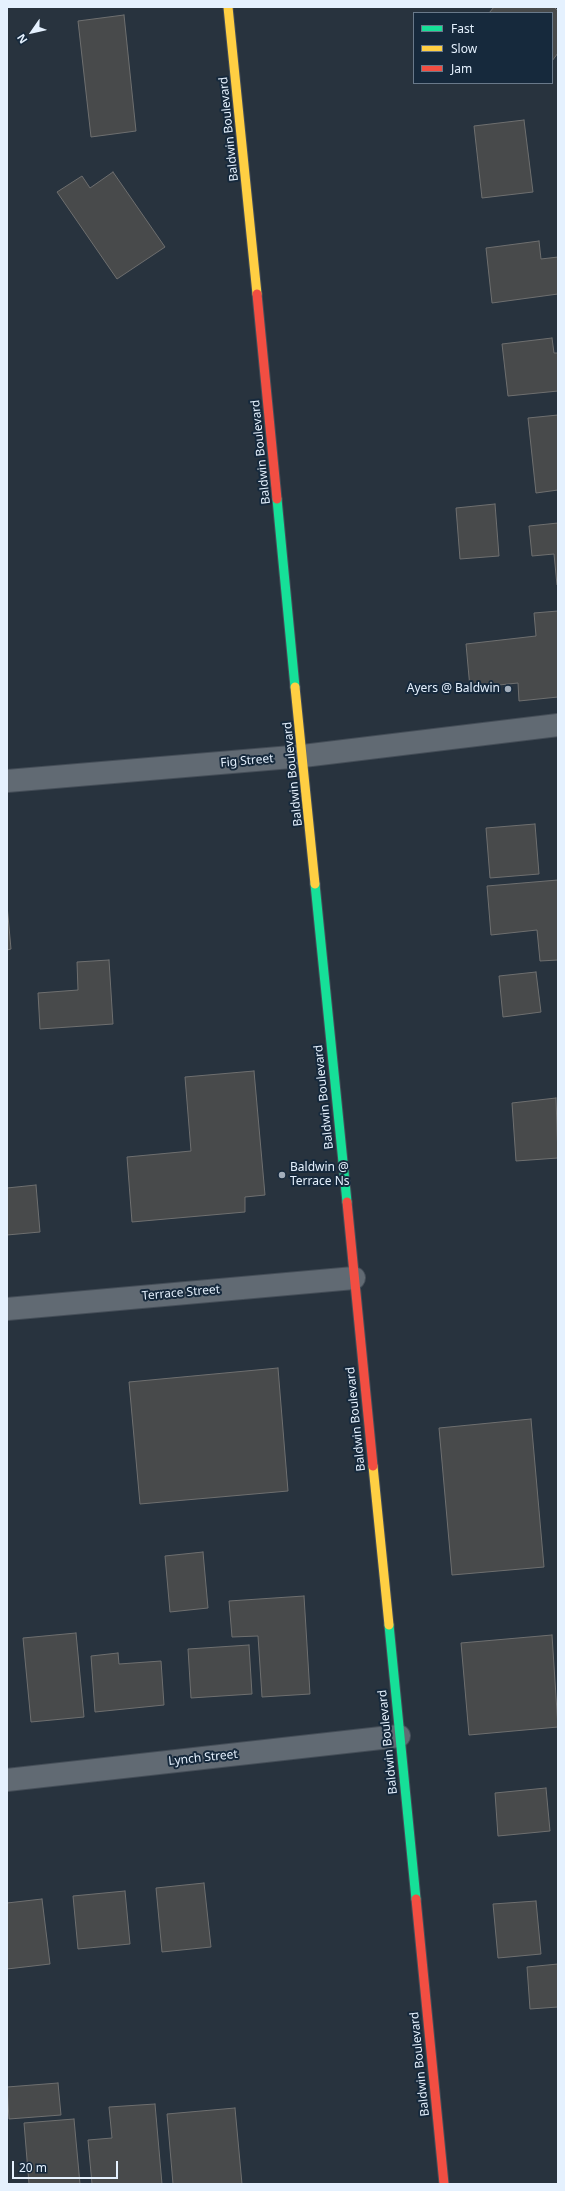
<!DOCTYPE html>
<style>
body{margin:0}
#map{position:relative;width:565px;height:2191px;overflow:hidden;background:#28333e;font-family:"Noto Sans",sans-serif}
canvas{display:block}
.frame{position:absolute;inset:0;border:8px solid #e5f1fe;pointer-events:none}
.legend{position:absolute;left:413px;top:12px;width:140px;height:72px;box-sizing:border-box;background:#16293c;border:1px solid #69798a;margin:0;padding:5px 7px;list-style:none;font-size:12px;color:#e5f1fe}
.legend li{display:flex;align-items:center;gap:8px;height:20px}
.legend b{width:20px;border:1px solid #69798a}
.north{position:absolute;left:12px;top:12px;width:40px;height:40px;-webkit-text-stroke:3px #16293c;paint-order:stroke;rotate:236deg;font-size:11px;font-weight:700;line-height:16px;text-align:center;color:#e5f1fe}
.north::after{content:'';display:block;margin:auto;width:14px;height:18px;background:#e5f1fe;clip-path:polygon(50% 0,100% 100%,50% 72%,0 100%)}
.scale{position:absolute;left:12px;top:2161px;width:106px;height:18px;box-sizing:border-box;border:2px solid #e5f1fe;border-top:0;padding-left:5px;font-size:12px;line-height:14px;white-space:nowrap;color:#e5f1fe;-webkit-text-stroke:3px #16293c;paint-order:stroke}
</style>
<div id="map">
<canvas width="565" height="2191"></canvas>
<div class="frame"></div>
<ul class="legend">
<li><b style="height:5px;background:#16e098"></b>Fast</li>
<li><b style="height:5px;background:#ffcf43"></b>Slow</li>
<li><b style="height:5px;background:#f24e42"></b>Jam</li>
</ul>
<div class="north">N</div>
<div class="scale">20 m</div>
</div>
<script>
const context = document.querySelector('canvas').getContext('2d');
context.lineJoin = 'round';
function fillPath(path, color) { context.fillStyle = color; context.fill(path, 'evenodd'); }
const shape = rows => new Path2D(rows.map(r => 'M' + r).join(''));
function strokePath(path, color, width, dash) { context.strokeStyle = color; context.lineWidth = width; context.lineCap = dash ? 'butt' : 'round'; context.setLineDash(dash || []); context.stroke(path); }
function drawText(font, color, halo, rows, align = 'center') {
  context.font = font + ' "Noto Sans",sans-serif'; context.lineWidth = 4; context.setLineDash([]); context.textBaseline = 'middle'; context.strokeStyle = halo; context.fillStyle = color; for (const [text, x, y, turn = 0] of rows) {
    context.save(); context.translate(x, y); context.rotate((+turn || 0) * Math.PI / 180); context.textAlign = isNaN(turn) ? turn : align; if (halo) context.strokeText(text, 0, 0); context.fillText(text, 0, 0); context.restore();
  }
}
const building = shape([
 [494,7,554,7,558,11,558,53,552,61,552,13,489,13,494,7],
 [124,15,136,131,91,137,78,21,124,15],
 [524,120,533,192,482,198,474,126,524,120],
 [113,172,165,247,117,279,57,192,82,176,90,188,113,172],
 [539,241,541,259,558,257,558,294,492,303,486,248,539,241],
 [552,338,554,353,558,353,558,391,508,396,502,344,552,338],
 [558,415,558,490,536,493,528,418,558,415],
 [495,504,499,556,460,559,456,508,495,504],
 [558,523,558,585,557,585,554,554,532,556,529,526,558,523],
 [558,611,558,697,519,701,518,683,470,688,466,644,536,636,534,613,558,611],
 [535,824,539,874,490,878,486,828,535,824],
 [558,880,558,960,540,961,537,930,491,935,487,886,558,880],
 [7,905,11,949,7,950,7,905],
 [109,960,113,1024,40,1029,38,993,78,990,77,962,109,960],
 [536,972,541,1012,503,1017,499,976,536,972],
 [254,1071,265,1195,245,1197,245,1212,132,1222,127,1157,191,1151,185,1077,254,1071],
 [556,1098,558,1158,516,1161,512,1103,556,1098],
 [36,1185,40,1232,7,1235,7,1188,36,1185],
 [278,1368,288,1491,140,1504,129,1382,278,1368],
 [531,1419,544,1567,452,1575,439,1428,531,1419],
 [203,1552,208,1608,170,1612,165,1556,203,1552],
 [304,1596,310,1694,262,1697,258,1636,232,1637,229,1601,304,1596],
 [76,1633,84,1717,31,1722,23,1638,76,1633],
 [552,1635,558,1727,469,1735,461,1643,552,1635],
 [249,1645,252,1694,191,1698,188,1649,249,1645],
 [118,1653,119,1664,161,1661,164,1705,95,1712,91,1656,118,1653],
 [546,1788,550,1831,498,1836,495,1793,546,1788],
 [204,1883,211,1947,162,1952,156,1888,204,1883],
 [125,1891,130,1944,78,1949,73,1896,125,1891],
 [42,1899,50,1964,7,1969,7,1903,42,1899],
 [536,1901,541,1954,498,1958,493,1904,536,1901],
 [558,1964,558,2007,530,2009,527,1967,558,1964],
 [58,2083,61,2115,9,2119,7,2087,58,2083],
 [155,2104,162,2184,92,2184,88,2140,112,2138,109,2107,155,2104],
 [235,2108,242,2184,173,2184,167,2114,235,2108],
 [74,2119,80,2184,29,2184,24,2123,74,2119]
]);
fillPath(building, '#484a4b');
strokePath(building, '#6e6f6f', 1);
const street = shape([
 [7,781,303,756,558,725],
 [7,1309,354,1278],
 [7,1780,399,1736]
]);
const fast = shape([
 [277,499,295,687],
 [315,884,347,1202],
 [389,1625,416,1899]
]);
const slow = shape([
 [228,7,257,294],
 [295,687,315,884],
 [373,1466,389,1625]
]);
const jam = shape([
 [257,294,277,499],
 [347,1202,373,1466],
 [416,1899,444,2184]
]);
strokePath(street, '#454e58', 24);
strokePath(fast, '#454e58', 11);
strokePath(slow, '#454e58', 11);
strokePath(jam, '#454e58', 11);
strokePath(street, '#616a73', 22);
strokePath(fast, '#16e098', 9);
strokePath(slow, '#ffcf43', 9);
strokePath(jam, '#f24e42', 9);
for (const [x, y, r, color] of [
 [508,689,4,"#a3aebb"],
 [282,1175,4,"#a3aebb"]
]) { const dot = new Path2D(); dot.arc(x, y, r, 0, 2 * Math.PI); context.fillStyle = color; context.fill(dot); strokePath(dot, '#16293c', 1.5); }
drawText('12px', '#e5f1fe', '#16293c', [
 ["Baldwin Boulevard",229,129,-96],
 ["Baldwin Boulevard",261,452,-96],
 ["Fig Street",247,761,-5],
 ["Baldwin Boulevard",293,774,-96],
 ["Baldwin Boulevard",324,1097,-96],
 ["Terrace Street",181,1293,-5],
 ["Baldwin Boulevard",356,1419,-96],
 ["Baldwin Boulevard",388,1742,-96],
 ["Lynch Street",203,1758,-6],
 ["Baldwin Boulevard",420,2064,-96]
]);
drawText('12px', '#e5f1fe', '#16293c', [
 ["Ayers @ Baldwin",500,689],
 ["Baldwin @",290,1168,"left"],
 ["Terrace Ns",290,1182,"left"]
], 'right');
</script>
